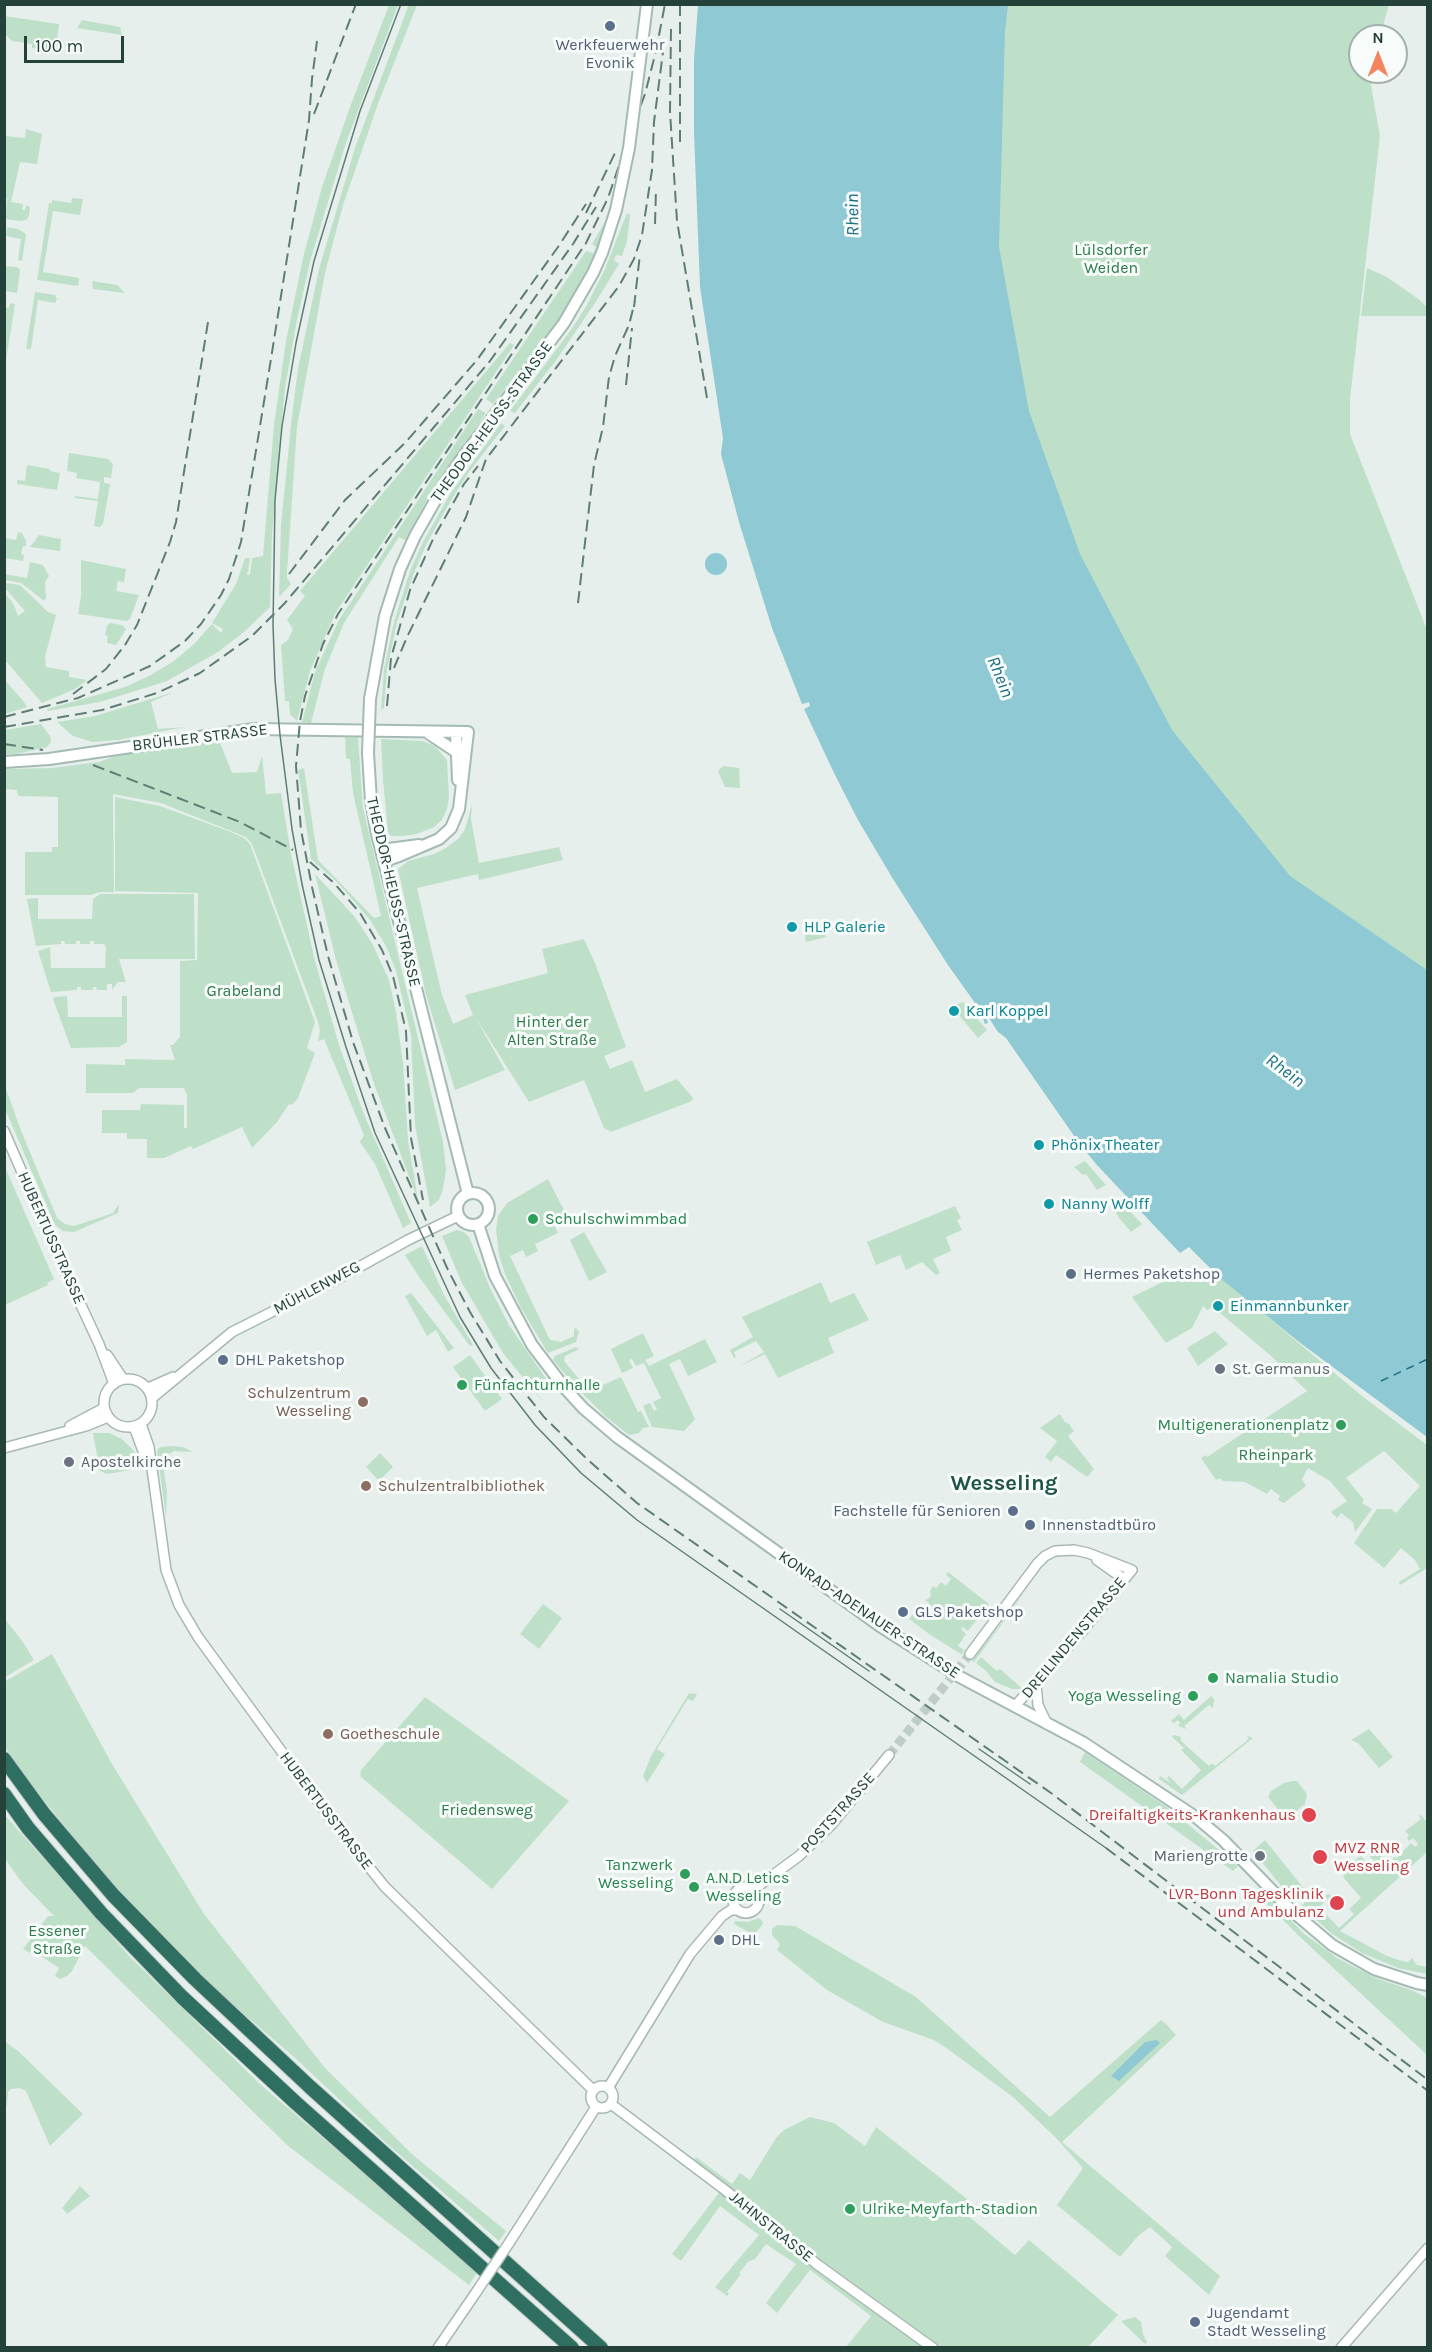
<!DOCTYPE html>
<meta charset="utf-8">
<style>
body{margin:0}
#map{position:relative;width:1432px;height:2352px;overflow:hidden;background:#e6efeb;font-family:Karla,sans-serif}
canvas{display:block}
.frame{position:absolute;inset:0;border:6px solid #24423a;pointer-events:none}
.north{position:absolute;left:1348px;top:24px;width:60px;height:60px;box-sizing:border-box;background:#f7fbf9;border:2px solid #a3b1ad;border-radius:50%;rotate:0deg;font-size:16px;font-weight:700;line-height:24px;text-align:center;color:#24423a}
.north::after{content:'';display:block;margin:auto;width:21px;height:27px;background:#f4845f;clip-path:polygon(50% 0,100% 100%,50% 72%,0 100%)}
.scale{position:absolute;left:24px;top:36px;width:100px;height:27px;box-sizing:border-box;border:3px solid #24423a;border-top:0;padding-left:8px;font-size:18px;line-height:21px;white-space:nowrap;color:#24423a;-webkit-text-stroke:4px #f7fbf9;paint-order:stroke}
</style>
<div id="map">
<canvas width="1432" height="2352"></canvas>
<div class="frame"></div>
<div class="north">N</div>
<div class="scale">100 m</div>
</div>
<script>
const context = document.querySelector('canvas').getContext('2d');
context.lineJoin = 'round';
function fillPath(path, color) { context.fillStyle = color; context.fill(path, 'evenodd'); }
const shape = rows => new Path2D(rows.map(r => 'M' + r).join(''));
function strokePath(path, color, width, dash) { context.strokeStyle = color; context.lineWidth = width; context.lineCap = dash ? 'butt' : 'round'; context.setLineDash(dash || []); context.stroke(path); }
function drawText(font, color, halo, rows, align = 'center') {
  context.font = font + ' Karla,sans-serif'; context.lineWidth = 6; context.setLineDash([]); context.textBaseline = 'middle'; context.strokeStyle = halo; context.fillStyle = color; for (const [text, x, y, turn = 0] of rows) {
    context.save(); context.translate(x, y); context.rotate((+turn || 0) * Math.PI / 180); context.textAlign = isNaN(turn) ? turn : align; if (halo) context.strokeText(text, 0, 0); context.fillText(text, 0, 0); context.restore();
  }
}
fillPath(shape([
 [409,4,417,5,379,101,343,205,325,273,297,427,287,572,287,578,291,584,279,597,281,525,292,416,298,369,319,269,355,148],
 [389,5,398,5,346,143,311,258,297,320,285,388,272,534,270,607,244,632,218,652,167,681,100,702,48,711,47,709,125,687,149,676,174,661,194,644,212,624,221,633,223,629,212,623,236,584,245,558,250,558,248,572,246,574,250,575,252,558,263,556,274,425,286,341,303,258,322,187,350,107],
 [865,5,1389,5,1380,36,1360,36,1360,72,1372,72,1371,85,1380,136,1350,399,1350,434,1427,630,1427,1215,1258,1079],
 [4,16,59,24,56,48,51,51,32,48,32,44,12,41,5,34],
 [82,20,120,27,122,35,77,28],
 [26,129,42,134,37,164,20,162,11,202,23,204,22,210,25,210,26,205,30,207,29,216,26,220,19,221,6,219,5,228,7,198,4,198,5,136,25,138],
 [72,198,83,199,80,215,53,211,43,272,79,278,78,286,37,280,49,203,52,203,52,200,71,203],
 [627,213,630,215,627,241,622,256,616,255,614,260,619,264,595,303,557,359,515,413,510,411,571,330,587,305,605,269],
 [606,220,593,258,563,314,493,404,486,399,586,251,593,253,596,247,592,244],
 [7,227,18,229,26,234,22,261,18,260,21,239,6,236],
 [4,266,17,267,20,270,17,293,5,291],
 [1367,268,1387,277,1417,298,1427,307,1427,316,1361,316],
 [92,281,117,285,125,293,93,289],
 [35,292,55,295,57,299,55,303,38,300,31,349,26,349],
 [10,303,15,304,5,367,5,307,9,308],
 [510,343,514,345,336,612,310,671,297,721,290,714,289,701,285,701,281,645,288,640,293,629,287,620,305,596,300,591],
 [478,409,486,413,429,496,405,540,399,537,344,623,325,669,311,723,302,722,315,672,339,620],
 [501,423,505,426,469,472,453,497,427,543,414,573,397,622,387,669,384,708,381,710,384,669,394,622,410,571,423,542,450,494],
 [69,453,108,459,113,464,111,478,104,477,104,483,110,484,103,524,100,527,94,526,98,501,75,498,75,496,98,499,100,482,76,478,77,473,67,471],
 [27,465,50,469,50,471,60,473,57,490,17,484,17,480,25,481],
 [18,532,22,533,26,541,26,546,23,546,21,554,24,555,23,561,5,558,5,538,16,540],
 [39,535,61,539,60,551,30,547],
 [81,560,126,569,124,582,118,581,116,591,139,595,130,619,127,621,78,614,81,596],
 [30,562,43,565,49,576,45,582,46,599,43,600,21,583,5,580,5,574,27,578],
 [5,583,20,585,48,612,56,615,45,657,46,667,69,671,69,677,87,680,75,689,42,703,5,660,5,593,14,605,18,616,25,611,5,588],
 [110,623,122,625,126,629,116,645,107,643,108,636,105,635,107,626],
 [4,679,24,702,27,707,5,714],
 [174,692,151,702,158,729,185,727,118,740,92,742,73,736,57,722,95,716],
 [41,724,50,736,51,742,47,747,16,754,5,754,5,730],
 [345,737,358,738,363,808,443,1142,446,1170,443,1189,439,1200,430,1207,415,1125,411,1035,396,971,386,946,370,920,338,883,311,859,298,770,304,768,318,860,374,918,381,916,353,793,350,759,346,758],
 [381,739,423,741,435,746,447,760,449,798,447,809,442,820,434,827,417,834,403,836,391,836,388,832,383,780],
 [219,740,232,773,257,772,262,756,266,794,281,793,291,854,315,961,339,1045,363,1112,411,1223,403,1228,375,1164,360,1142,364,1135,324,1039,318,1041,320,1031,318,1022,252,844,246,837,161,803,113,794,114,892,100,892,91,895,25,895,25,852,52,852,52,847,58,847,58,797,18,796,17,790,5,789,5,769,52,768,99,762,115,756],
 [723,766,739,768,740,788,725,787,718,771],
 [115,797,160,806,231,832,244,838,250,844,315,1022,307,1048,315,1053,298,1098,292,1105,289,1104,277,1122,252,1148,242,1127,193,1149,191,1146,164,1158,147,1158,147,1139,127,1139,127,1133,102,1133,102,1110,140,1110,141,1104,184,1105,184,1128,187,1128,187,1095,184,1088,139,1088,133,1093,86,1093,86,1064,125,1065,125,1059,175,1060,170,1045,173,1045,180,1037,180,961,197,960,198,893,115,891],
 [472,804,471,819,479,863,559,847,563,860,479,880,478,874,417,888,442,995,453,1024,473,1015,465,995,548,973,542,949,584,939,595,963,626,1047,604,1056,610,1069,632,1060,645,1092,677,1079,693,1098,692,1101,611,1132,604,1128,584,1080,529,1102,474,1015,505,1070,455,1090,426,995,398,869,408,861,434,854,446,848,459,838,465,829],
 [315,874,355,917,373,945,389,980,396,1012,403,1063,408,1140,418,1200,374,1084,336,960],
 [100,894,194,894,195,959,119,959,126,982,118,982,112,990,112,984,107,984,107,990,97,990,96,987,93,987,93,990,81,990,81,987,77,987,77,990,51,992,38,951,50,947,51,968,105,968,106,947,104,944,94,944,94,941,90,941,90,944,80,944,80,941,76,941,76,944,65,944,64,941,61,941,61,944,36,946,27,899,38,898,38,919,92,919,93,899],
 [824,925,826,937,806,942,804,930],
 [67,996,68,1017,122,1017,122,996,127,996,127,1042,119,1047,71,1048,53,999,55,997],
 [963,1002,987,1030,978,1038,954,1009,953,1006],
 [4,1083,20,1128,57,1218,65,1224,74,1226,113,1213,119,1204,118,1213,74,1232,63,1231,55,1225,5,1109],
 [1085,1161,1106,1185,1097,1190,1086,1174,1083,1175,1074,1167],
 [5,1167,54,1279,47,1283,48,1285,5,1305],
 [548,1179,567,1216,553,1223,558,1233,535,1244,538,1251,526,1257,523,1250,510,1256,550,1340,561,1342,574,1336,574,1329,576,1328,579,1332,576,1342,548,1353,521,1308,505,1274,499,1255,496,1229,498,1216,507,1203],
 [1119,1200,1142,1224,1131,1232,1119,1218,1111,1204],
 [955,1206,961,1218,957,1220,962,1230,946,1237,951,1251,933,1259,940,1273,936,1275,922,1262,906,1270,900,1255,876,1265,867,1242],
 [457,1230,464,1232,469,1237,491,1290,509,1325,547,1380,534,1390,546,1406,503,1353,462,1283,442,1236],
 [584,1232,607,1272,589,1281,570,1240],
 [422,1246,444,1295,473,1345,470,1346,419,1277,405,1255],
 [1191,1268,1206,1280,1214,1272,1362,1396,1427,1445,1427,1568,1400,1585,1399,1582,1420,1569,1415,1560,1401,1548,1384,1568,1354,1543,1377,1509,1391,1509,1396,1513,1420,1486,1384,1451,1346,1478,1364,1500,1362,1503,1372,1509,1355,1532,1353,1522,1341,1513,1337,1518,1331,1512,1347,1501,1330,1481,1308,1468,1302,1479,1306,1486,1284,1503,1278,1500,1280,1496,1271,1489,1267,1494,1245,1482,1223,1481,1220,1478,1216,1480,1201,1458,1206,1455,1207,1457,1307,1391,1270,1355,1213,1307,1207,1310,1203,1306,1192,1328,1166,1343,1132,1297],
 [821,1282,830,1303,854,1293,869,1320,828,1338,834,1353,778,1378,765,1354,738,1367,764,1352,756,1341,734,1352,736,1357,734,1358,730,1350,753,1337,742,1317],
 [411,1293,454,1348,448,1352,436,1330,427,1336,405,1296],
 [1215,1331,1228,1344,1198,1366,1187,1348],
 [643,1333,654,1356,645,1360,649,1366,705,1339,717,1362,688,1376,680,1359,669,1364,695,1419,684,1431,652,1427,643,1406,650,1403,654,1411,657,1409,653,1402,661,1398,644,1363,636,1366,632,1359,629,1360,633,1368,622,1373,611,1349],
 [576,1347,579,1349,565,1356,564,1361,589,1391,621,1377,638,1412,641,1411,649,1427,643,1428,639,1433,629,1435,605,1416,576,1387,553,1360,555,1356],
 [470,1355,502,1399,485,1411,453,1367],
 [1060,1414,1065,1422,1069,1424,1074,1431,1068,1436,1094,1469,1087,1477,1056,1455,1051,1462,1045,1457,1057,1441,1040,1428],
 [93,1433,109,1433,122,1439,134,1451,142,1468,107,1474,100,1471],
 [173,1446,183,1447,193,1452,174,1451,164,1458,163,1464,167,1492,166,1517,157,1451,160,1447],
 [380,1453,393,1467,379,1481,366,1467],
 [948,1572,989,1604,968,1631,963,1627,961,1629,966,1634,958,1646,964,1650,962,1654,973,1660,1032,1583,974,1662,932,1636,909,1619,918,1608,924,1614,926,1612,924,1610,929,1603,925,1600,928,1599,931,1596,930,1591,933,1586,936,1588,941,1582,946,1586,951,1579,946,1575],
 [543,1604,562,1618,539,1649,520,1634],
 [4,1618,23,1642,34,1660,5,1677],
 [52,1654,112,1764,204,1914,325,2068,413,2155,506,2231,499,2241,385,2142,294,2057,223,1996,157,1931,98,1867,27,1779,5,1747,4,1682],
 [981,1657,997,1671,1000,1669,1023,1689,1012,1689,995,1682,986,1671,976,1663],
 [689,1693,697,1694,693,1701,688,1699,657,1749,665,1754,647,1783,643,1776,651,1756],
 [1211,1696,1214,1699,1213,1708,1209,1705,1184,1726,1187,1729,1178,1726,1180,1723,1178,1720,1174,1723,1171,1721,1179,1714,1184,1720],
 [425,1697,569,1801,492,1889,360,1776,361,1770],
 [1369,1729,1393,1757,1379,1768,1358,1743,1351,1740],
 [1174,1735,1181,1737,1181,1741,1209,1766,1212,1763,1215,1766,1249,1739,1247,1736,1253,1738,1182,1795,1159,1779,1160,1776,1171,1783,1167,1778,1169,1776,1182,1789,1201,1770,1181,1750,1184,1748,1172,1737],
 [1085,1752,1171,1810,1238,1866,1233,1871,1080,1762],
 [1292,1781,1297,1781,1307,1794,1305,1804,1286,1819,1268,1797,1271,1791,1284,1783],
 [4,1814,131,1958,261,2085,478,2271,469,2285,287,2145,85,1946,72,1971,67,1976,60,1979,55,1976,59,1968,32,1950,30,1953,23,1949,48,1916,54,1916,23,1884,5,1859],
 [1421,1815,1427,1822,1427,1852,1340,1931,1387,1956,1402,1961,1408,1962,1412,1958,1417,1965,1427,1967,1427,1974,1398,1968,1362,1953,1331,1933,1301,1906,1311,1897,1319,1899,1329,1894,1331,1896,1319,1907,1339,1928,1354,1914,1349,1909,1361,1898,1343,1877,1352,1862,1361,1856,1371,1868,1376,1863,1368,1854,1383,1840,1385,1842,1376,1850,1382,1856,1380,1859,1387,1867,1391,1863,1390,1862,1395,1857,1397,1858,1411,1843,1415,1847,1418,1844,1413,1838,1409,1841,1407,1838,1409,1835,1405,1831,1421,1819,1419,1816],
 [1265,1840,1306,1891,1305,1895,1298,1901,1295,1902,1291,1898,1253,1851],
 [1271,1899,1303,1933,1337,1958,1376,1978,1414,1991,1427,1998,1427,2055,1300,1937,1266,1903],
 [759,1918,763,1922,762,1925,754,1935,734,1924,735,1921,748,1922],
 [777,1925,795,1926,916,1997,1050,2117,1161,2020,1167,2025,1176,2035,1062,2142,1220,2276,1209,2295,1165,2256,1172,2247,1150,2227,1138,2236,1120,2257,1057,2205,1083,2168,1056,2138,1013,2097,945,2047,934,2040,883,2022,827,1990,777,1950,780,1944,772,1935,772,1929],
 [4,2041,18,2051,83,2114,50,2146,26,2091,20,2088,11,2089,8,2092,7,2105,5,2105],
 [810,2117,834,2123,865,2146,876,2127,967,2199,960,2209,1015,2255,1029,2240,1118,2315,1088,2347,846,2347,871,2316,810,2270,777,2313,766,2303,796,2264,766,2244,755,2259,748,2262,739,2273,741,2274,727,2292,729,2294,727,2296,715,2287,759,2235,720,2206,681,2261,672,2254,722,2189,690,2165,696,2157,732,2184,740,2173,750,2180,776,2138,784,2130],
 [80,2186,90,2196,67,2214,62,2208],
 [1135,2317,1141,2322,1143,2334,1147,2342,1145,2344,1121,2321]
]), '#bfe0c8');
fillPath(shape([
 [698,5,1008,5,1005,31,999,247,1029,411,1080,554,1172,730,1290,876,1427,970,1427,1437,1299,1342,1220,1278,1189,1247,1180,1253,1096,1164,1079,1143,1006,1038,998,1032,984,1010,988,1023,985,1024,980,1010,948,965,893,879,858,820,834,773,804,709,810,706,809,702,802,704,772,628,739,522,721,454,723,438,700,287,694,132,694,60],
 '705 564a11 11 0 1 1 22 0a11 11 0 1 1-22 0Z',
 [1157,2040,1160,2043,1119,2081,1111,2076,1145,2042]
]), '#8ec9d4');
strokePath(shape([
 [1381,1381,1428,1359]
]), '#1c6f80', 1.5, [8, 6]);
strokePath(shape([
 [889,1755,970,1654]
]), '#bfccc8', 9, [9, 4.5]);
const tertiary = shape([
 [4,1131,66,1273,99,1344,114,1384],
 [107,1355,123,1379],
 '104 1403a24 24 0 1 1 48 0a24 24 0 1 1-48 0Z',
 [148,1388,173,1377],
 [152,1398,232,1332,341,1277,408,1240,458,1216],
 [141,1424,149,1447,166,1570,179,1605,198,1637,336,1826,385,1887,593,2090],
 [70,1426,104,1408],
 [134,1427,146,1459],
 [4,1448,86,1426,108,1417],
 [1097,1560,1124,1579],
 [970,1654,1037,1564,1045,1556,1055,1551,1074,1550,1088,1553,1132,1570,1083,1630,1015,1706],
 [1036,1685,1038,1705,1047,1724],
 '733 1900a13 13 0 1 1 26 0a13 13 0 1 1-26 0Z',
 [754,1889,799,1856,832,1824,889,1755],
 '591 2097a11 11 0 1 1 22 0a11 11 0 1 1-22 0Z',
 [608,2088,690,1954,722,1916,731,1910,737,1910],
 [611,2104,725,2190,818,2265,933,2348],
 [511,2240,596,2107],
 [438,2348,477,2291],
 [1341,2348,1428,2248]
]);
const secondary = shape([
 [370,699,385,616,400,569,415,536,444,485,460,461,564,323,593,273,602,253,616,210],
 [456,732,458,780],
 [428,733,455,751],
 [368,753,371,801,377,834,468,1194],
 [4,762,49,759,254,729,468,732,459,809,451,828,439,839,399,856,384,861],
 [381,850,419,845],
 '457 1209a16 16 0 1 1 32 0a16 16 0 1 1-32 0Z',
 [478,1224,495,1276,532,1345,564,1387,583,1408,617,1437,880,1626,960,1677,1084,1743,1197,1818,1223,1840,1292,1911,1332,1945,1374,1969,1417,1983,1428,1985]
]);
const motorway = shape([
 [4,1759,44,1814,113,1895,195,1979,310,2087,601,2348],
 [4,1794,28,1828,101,1913,182,1997,296,2103,572,2348]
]);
strokePath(tertiary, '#a8b8b2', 12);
strokePath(secondary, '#a4bbb3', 14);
strokePath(motorway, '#c2cac8', 16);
strokePath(tertiary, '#fff', 9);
strokePath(secondary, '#fff', 10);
strokePath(motorway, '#2f6f62', 14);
strokePath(shape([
 [401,4,360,111,314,261,296,343,282,426,275,500,273,625,275,679,280,735,292,829,302,884,319,960,346,1047,375,1133,460,1317,491,1368,535,1425,581,1473,637,1520,1106,1848],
 [780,1609,869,1671],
 [979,1749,1030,1784]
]), '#5f7d75', 1.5);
strokePath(shape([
 [671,29,670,112,677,221,707,398],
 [314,114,356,4],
 [630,133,608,198,586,243,338,614,323,644,305,696,300,721,296,766,301,830,312,887,328,956,353,1042,385,1128,448,1270,470,1312,500,1361,544,1417,588,1460,637,1503,1051,1793,1428,2080],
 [628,139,645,94,656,51,665,4],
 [680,142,680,4],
 [586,213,615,153],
 [655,224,656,189],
 [634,307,640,254],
 [626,385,632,328],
 [289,574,345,500,405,443,477,360,558,247,586,204],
 [578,603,594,465,603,427,609,377,615,356,629,325,635,301],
 [394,668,407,637,466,517,486,459,619,286,634,259,642,235,652,170,654,122,663,52],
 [73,694,106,669,125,645,137,625,170,542,176,522,208,322],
 [387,706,391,658,410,590,434,537,464,484,478,466],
 [4,717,78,698,150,666,185,641,201,624,221,595,229,579,241,542,270,365,309,120,312,79,317,41],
 [4,727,102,710,157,693,200,673,252,636,284,604,490,361,573,244,596,207],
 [4,744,43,750],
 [93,765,240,822,293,850],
 [310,862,334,883,360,913,382,950,393,976,406,1031,411,1138,423,1200],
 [1106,1848,1428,2091]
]), '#5f7d75', 2, [12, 6]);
const tertiaryBridge = shape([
 [477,2291,511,2240]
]);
const secondaryBridge = shape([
 [616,210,629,148,647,4],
 [368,753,370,699]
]);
strokePath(tertiaryBridge, '#a8b8b2', 12, []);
strokePath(secondaryBridge, '#a4bbb3', 14, []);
strokePath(tertiaryBridge, '#fff', 9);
strokePath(secondaryBridge, '#fff', 10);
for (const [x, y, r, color] of [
 [610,26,6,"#5c6f8a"],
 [792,927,6,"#0f9aa8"],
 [954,1011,6,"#0f9aa8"],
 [1039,1145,6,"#0f9aa8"],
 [1049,1204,6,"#0f9aa8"],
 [533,1219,6,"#2e9e5b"],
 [1071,1274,6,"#5c6f8a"],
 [1218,1306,6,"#0f9aa8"],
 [223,1360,6,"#5c6f8a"],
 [1220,1369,6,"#6b7280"],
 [462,1385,6,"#2e9e5b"],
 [363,1402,6,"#8d6e63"],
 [1341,1425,6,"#2e9e5b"],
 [69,1462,6,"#6b7280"],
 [366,1486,6,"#8d6e63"],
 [1013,1511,6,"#5c6f8a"],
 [1030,1525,6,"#5c6f8a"],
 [903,1612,6,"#5c6f8a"],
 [1213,1678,6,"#2e9e5b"],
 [1193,1696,6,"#2e9e5b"],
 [328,1734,6,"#8d6e63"],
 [1309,1815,8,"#e0444e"],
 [1260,1856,6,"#6b7280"],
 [1320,1857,8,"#e0444e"],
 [685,1874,6,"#2e9e5b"],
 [694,1887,6,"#2e9e5b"],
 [1337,1903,8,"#e0444e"],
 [719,1940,6,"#5c6f8a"],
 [850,2209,6,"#2e9e5b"],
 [1195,2322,6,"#5c6f8a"]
]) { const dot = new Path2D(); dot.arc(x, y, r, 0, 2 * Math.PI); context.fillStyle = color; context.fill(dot); strokePath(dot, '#f7fbf9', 2); }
drawText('16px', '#4e5e75', '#f7fbf9', [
 ["Werkfeuerwehr",610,45,"center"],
 ["Evonik",610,63,"center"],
 ["Hermes Paketshop",1083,1274],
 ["DHL Paketshop",235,1360],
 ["Fachstelle für Senioren",1001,1511,"right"],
 ["Innenstadtbüro",1042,1525],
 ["GLS Paketshop",915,1612],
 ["DHL",731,1940],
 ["Jugendamt",1207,2313],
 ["Stadt Wesseling",1207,2331]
], 'left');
drawText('16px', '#2d7a4b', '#f7fbf9', [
 ["Lülsdorfer",1111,250],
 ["Weiden",1111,268],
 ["Grabeland",244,991],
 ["Hinter der",552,1022],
 ["Alten Straße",552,1040],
 ["Rheinpark",1276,1455],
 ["Friedensweg",487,1810],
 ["Essener",57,1931],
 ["Straße",57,1949]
]);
drawText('16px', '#24423a', '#f7fbf9', [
 ["THEODOR-HEUSS-STRASSE",492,422,-54],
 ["BRÜHLER STRASSE",200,738,-7],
 ["THEODOR-HEUSS-STRASSE",393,892,77],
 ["HUBERTUSSTRASSE",51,1238,66],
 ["MÜHLENWEG",317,1288,-28],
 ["KONRAD-ADENAUER-STRASSE",869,1615,34],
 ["DREILINDENSTRASSE",1074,1638,-50],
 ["HUBERTUSSTRASSE",326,1811,53],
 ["POSTSTRASSE",838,1813,-48],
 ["JAHNSTRASSE",771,2227,39]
]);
drawText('16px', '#0d838f', '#f7fbf9', [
 ["HLP Galerie",804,927],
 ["Karl Koppel",966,1011],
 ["Phönix Theater",1051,1145],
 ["Nanny Wolff",1061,1204],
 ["Einmannbunker",1230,1306]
], 'left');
drawText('16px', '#27864d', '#f7fbf9', [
 ["Schulschwimmbad",545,1219],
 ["Fünfachturnhalle",474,1385],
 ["Multigenerationenplatz",1329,1425,"right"],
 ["Namalia Studio",1225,1678],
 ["Yoga Wesseling",1181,1696,"right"],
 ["Tanzwerk",673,1865,"right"],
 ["Wesseling",673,1883,"right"],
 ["A.N.D Letics",706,1878],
 ["Wesseling",706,1896],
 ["Ulrike-Meyfarth-Stadion",862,2209]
], 'left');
drawText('16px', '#5b616d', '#f7fbf9', [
 ["St. Germanus",1232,1369],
 ["Apostelkirche",81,1462],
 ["Mariengrotte",1248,1856,"right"]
], 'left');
drawText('16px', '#785e54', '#f7fbf9', [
 ["Schulzentrum",351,1393,"right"],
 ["Wesseling",351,1411,"right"],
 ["Schulzentralbibliothek",378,1486],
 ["Goetheschule",340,1734]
], 'left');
drawText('16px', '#be3a42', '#f7fbf9', [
 ["Dreifaltigkeits-Krankenhaus",1296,1815],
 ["MVZ RNR",1334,1848,"left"],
 ["Wesseling",1334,1866,"left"],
 ["LVR-Bonn Tagesklinik",1324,1894],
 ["und Ambulanz",1324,1912]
], 'right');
drawText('italic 18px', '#1c6f80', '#f7fbf9', [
 ["Rhein",853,215,-91],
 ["Rhein",1000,677,68],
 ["Rhein",1285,1071,37]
]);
drawText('bold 22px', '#1f5548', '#f7fbf9', [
 ["Wesseling",1004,1484]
]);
</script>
